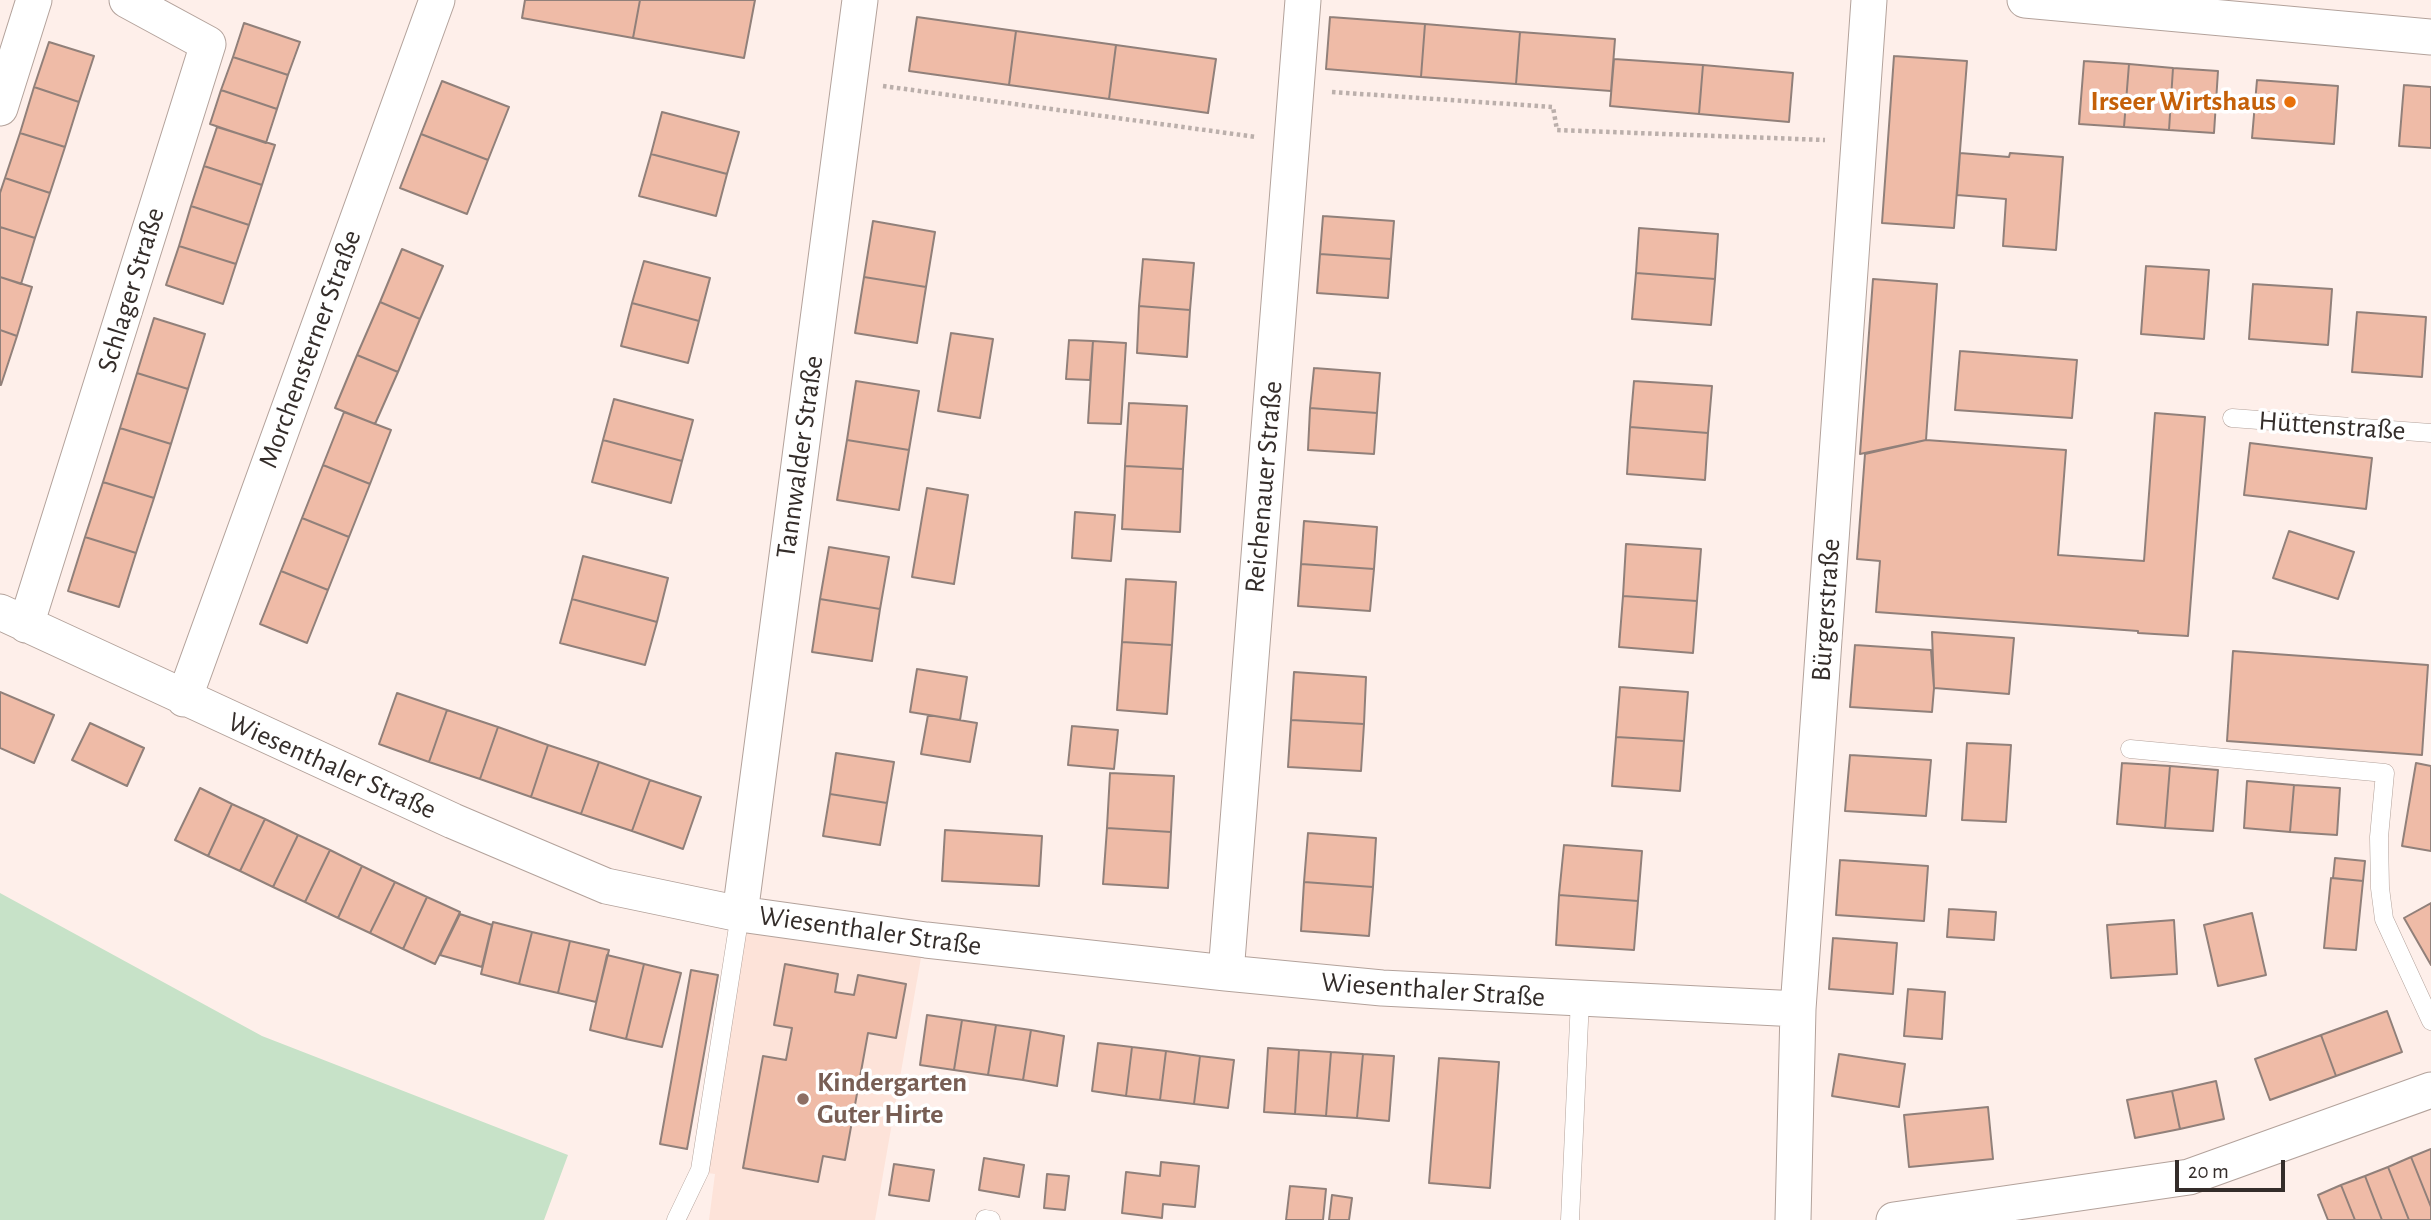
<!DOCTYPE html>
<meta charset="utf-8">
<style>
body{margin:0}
#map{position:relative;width:2431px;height:1220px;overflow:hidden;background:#feefea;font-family:"Alegreya Sans",sans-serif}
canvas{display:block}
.scale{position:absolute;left:2175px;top:1160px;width:110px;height:32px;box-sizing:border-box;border:4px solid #342d2a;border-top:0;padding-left:9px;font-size:21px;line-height:24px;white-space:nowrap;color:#342d2a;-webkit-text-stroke:5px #fff;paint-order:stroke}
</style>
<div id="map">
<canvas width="2431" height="1220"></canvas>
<div class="scale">20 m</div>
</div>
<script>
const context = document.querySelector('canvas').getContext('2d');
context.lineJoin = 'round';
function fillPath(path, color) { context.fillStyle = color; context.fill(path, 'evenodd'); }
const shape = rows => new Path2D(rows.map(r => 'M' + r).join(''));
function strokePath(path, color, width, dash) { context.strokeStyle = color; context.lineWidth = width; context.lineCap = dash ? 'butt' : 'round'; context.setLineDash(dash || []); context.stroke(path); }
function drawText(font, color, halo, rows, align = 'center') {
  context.font = font + ' "Alegreya Sans",sans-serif'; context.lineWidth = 7; context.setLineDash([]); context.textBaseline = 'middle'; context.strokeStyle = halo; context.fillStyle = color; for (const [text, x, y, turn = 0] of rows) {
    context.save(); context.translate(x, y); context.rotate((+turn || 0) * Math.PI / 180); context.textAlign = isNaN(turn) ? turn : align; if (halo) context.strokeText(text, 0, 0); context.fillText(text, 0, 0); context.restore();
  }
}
fillPath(shape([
 [747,923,922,952,875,1220,709,1220,715,1174,707,1173]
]), '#fde3d9');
fillPath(shape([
 [0,893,262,1036,568,1155,544,1220,0,1220]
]), '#c7e2c8');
const building = shape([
 [525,0,640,0,633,38,522,18,525,0],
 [640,0,755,0,744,58,633,38,640,0],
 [917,17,1016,31,1009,85,909,71,917,17],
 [1330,17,1425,24,1421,77,1326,69,1330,17],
 [244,23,300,42,288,75,233,57,244,23],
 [1425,24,1520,32,1516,84,1421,77,1425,24],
 [1016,31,1116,45,1109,99,1009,85,1016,31],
 [1520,32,1615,39,1611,91,1516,84,1520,32],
 [49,42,94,56,79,102,34,87,49,42],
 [1116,45,1216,59,1208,113,1109,99,1116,45],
 [1894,56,1967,61,1954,228,1882,223,1894,56],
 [233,57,288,75,277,109,221,90,233,57],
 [1614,59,1703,65,1699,114,1610,106,1614,59],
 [2084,61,2129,64,2124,127,2079,124,2084,61],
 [2129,64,2173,68,2169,130,2124,127,2129,64],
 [1703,65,1793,73,1789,122,1699,114,1703,65],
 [2173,68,2218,71,2214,133,2169,130,2173,68],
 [2257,80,2338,86,2334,144,2252,138,2257,80],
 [442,81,509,107,488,160,421,134,442,81],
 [2404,85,2431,87,2431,148,2399,146,2404,85],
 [34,87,79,102,65,147,20,133,34,87],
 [221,90,277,109,266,143,210,124,221,90],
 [662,112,739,132,727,174,651,154,662,112],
 [217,127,275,145,262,185,204,166,217,127],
 [20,133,65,147,50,193,5,178,20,133],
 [421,134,488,160,467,214,400,188,421,134],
 [1960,153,2009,157,2010,153,2063,157,2056,250,2003,246,2006,199,1957,195,1960,153],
 [651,154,727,174,716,216,639,196,651,154],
 [204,166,262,185,249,225,191,206,204,166],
 [5,178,50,193,35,238,0,227,0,193,5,178],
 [191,206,249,225,236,264,179,246,191,206],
 [1323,216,1394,221,1391,259,1320,254,1323,216],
 [873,221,935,232,926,287,864,277,873,221],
 [0,227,35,238,21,284,0,277,0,227],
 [1639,228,1718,234,1715,279,1636,273,1639,228],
 [179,246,236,264,223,304,166,285,179,246],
 [402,249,443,266,420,319,380,302,402,249],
 [1320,254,1391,259,1388,298,1317,293,1320,254],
 [1143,259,1194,263,1190,310,1139,306,1143,259],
 [644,261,710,278,699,321,632,303,644,261],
 [2146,266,2209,270,2204,339,2141,334,2146,266],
 [1636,273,1715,279,1711,325,1632,319,1636,273],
 [0,277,32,287,17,336,0,330,0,277],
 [864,277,926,287,917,343,855,333,864,277],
 [1873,279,1937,284,1926,440,1860,454,1873,279],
 [2253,284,2332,289,2328,345,2249,339,2253,284],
 [380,302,420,319,398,372,357,355,380,302],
 [632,303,699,321,688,363,621,346,632,303],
 [1139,306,1190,310,1187,357,1137,353,1139,306],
 [2357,312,2426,317,2422,377,2352,372,2357,312],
 [154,318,205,334,188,389,137,373,154,318],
 [0,330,17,336,1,385,0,385,0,330],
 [951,333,993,339,980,418,938,411,951,333],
 [1069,340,1093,341,1090,380,1066,379,1069,340],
 [1093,341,1126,343,1121,424,1088,423,1093,341],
 [1960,351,2077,360,2072,418,1955,410,1960,351],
 [357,355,398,372,375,424,335,408,357,355],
 [1314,368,1380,373,1377,413,1310,408,1314,368],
 [137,373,188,389,171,444,120,428,137,373],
 [856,381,919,391,909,450,847,440,856,381],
 [1634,381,1712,386,1708,433,1630,427,1634,381],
 [614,399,693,420,682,461,603,440,614,399],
 [1129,403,1187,406,1183,469,1125,466,1129,403],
 [1310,408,1377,413,1374,454,1308,450,1310,408],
 [344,412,391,430,370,484,323,465,344,412],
 [2155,413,2205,417,2188,636,2138,633,2138,631,1876,612,1880,561,1857,559,1865,454,1926,440,2066,450,2058,555,2144,561,2155,413],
 [1630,427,1708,433,1705,480,1627,474,1630,427],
 [120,428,171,444,154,498,103,482,120,428],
 [603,440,682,461,671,503,592,482,603,440],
 [847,440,909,450,899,510,837,500,847,440],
 [2250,443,2372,458,2366,509,2244,495,2250,443],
 [323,465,370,484,349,537,302,518,323,465],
 [1125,466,1183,469,1180,532,1122,529,1125,466],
 [103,482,154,498,136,553,85,537,103,482],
 [927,488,968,495,954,584,912,577,927,488],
 [1075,512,1115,515,1111,561,1072,558,1075,512],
 [302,518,349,537,328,590,281,571,302,518],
 [1304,521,1377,527,1374,569,1301,564,1304,521],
 [2289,531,2354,552,2338,599,2273,578,2289,531],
 [85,537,136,553,119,607,68,591,85,537],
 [1626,544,1701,549,1697,601,1623,596,1626,544],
 [829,547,889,557,880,609,820,599,829,547],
 [583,556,668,578,657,622,572,599,583,556],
 [1301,564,1374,569,1370,611,1298,606,1301,564],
 [281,571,328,590,307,643,260,624,281,571],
 [1126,579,1176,582,1172,645,1122,642,1126,579],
 [1623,596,1697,601,1693,653,1619,647,1623,596],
 [572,599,657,622,645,665,560,643,572,599],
 [820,599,880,609,872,661,812,652,820,599],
 [1932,632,2014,638,2009,694,1934,688,1932,632],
 [1122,642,1172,645,1167,714,1117,710,1122,642],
 [1855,645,1931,650,1934,688,1932,712,1850,707,1855,645],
 [2233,651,2428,665,2422,755,2227,741,2233,651],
 [917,669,967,677,960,720,910,712,917,669],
 [1294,672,1366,677,1364,724,1291,720,1294,672],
 [1620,687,1688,692,1684,741,1616,737,1620,687],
 [0,692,54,715,34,763,0,748,0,692],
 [397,693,447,710,429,762,379,744,397,693],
 [447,710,498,727,480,779,429,762,447,710],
 [928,715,977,723,970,762,921,754,928,715],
 [1291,720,1364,724,1361,771,1288,767,1291,720],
 [90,723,144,748,127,786,72,760,90,723],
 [1072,726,1118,730,1114,769,1068,765,1072,726],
 [498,727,548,745,531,797,480,779,498,727],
 [1616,737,1684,741,1680,791,1612,786,1616,737],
 [1967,743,2011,745,2006,822,1962,820,1967,743],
 [548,745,599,762,581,814,531,797,548,745],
 [836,753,894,762,887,803,830,794,836,753],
 [1850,755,1931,760,1926,816,1845,811,1850,755],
 [599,762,650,780,632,831,581,814,599,762],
 [2122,763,2170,766,2165,828,2117,824,2122,763],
 [2416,763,2431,766,2431,851,2402,846,2416,763],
 [2170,766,2218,770,2213,831,2165,828,2170,766],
 [1110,773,1174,776,1171,832,1107,828,1110,773],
 [650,780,701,797,683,849,632,831,650,780],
 [2247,781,2294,785,2290,832,2244,828,2247,781],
 [2294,785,2340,788,2337,835,2290,832,2294,785],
 [200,788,232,804,208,856,175,840,200,788],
 [830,794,887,803,880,845,823,836,830,794],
 [232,804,265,819,240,871,208,856,232,804],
 [265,819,298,835,273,887,240,871,265,819],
 [1107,828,1171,832,1168,888,1103,884,1107,828],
 [945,830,1042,836,1039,886,942,881,945,830],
 [1308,833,1376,838,1373,887,1304,882,1308,833],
 [298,835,330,850,305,902,273,887,298,835],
 [1564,845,1642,851,1638,901,1559,895,1564,845],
 [330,850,362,866,338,918,305,902,330,850],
 [2335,858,2365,861,2363,881,2333,878,2335,858],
 [1840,860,1928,866,1924,921,1836,915,1840,860],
 [362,866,395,882,370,933,338,918,362,866],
 [2331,878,2363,881,2356,950,2324,948,2331,878],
 [395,882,427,897,403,949,370,933,395,882],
 [1304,882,1373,887,1369,936,1301,931,1304,882],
 [1559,895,1638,901,1634,950,1556,945,1559,895],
 [427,897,460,912,435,964,403,949,427,897],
 [2431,903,2431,965,2404,918,2431,903],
 [1949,909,1996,912,1994,940,1947,937,1949,909],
 [2252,913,2266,975,2218,986,2204,925,2252,913],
 [460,914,492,925,482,967,440,955,460,914],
 [2174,920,2177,974,2111,978,2107,925,2174,920],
 [493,922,532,932,519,984,481,974,493,922],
 [532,932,570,941,558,993,519,984,532,932],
 [1833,938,1897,943,1893,994,1829,989,1833,938],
 [570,941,609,950,596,1002,558,993,570,941],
 [607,955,644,964,626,1039,590,1030,607,955],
 [644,964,681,973,662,1047,626,1039,644,964],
 [785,964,838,974,835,992,854,995,858,975,906,984,896,1038,868,1033,845,1160,823,1156,818,1182,743,1168,763,1056,786,1060,792,1028,774,1025,785,964],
 [691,970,718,975,687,1149,660,1144,691,970],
 [1908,989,1945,992,1942,1039,1904,1036,1908,989],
 [2387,1011,2402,1052,2336,1076,2321,1035,2387,1011],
 [927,1015,962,1020,954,1070,920,1065,927,1015],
 [962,1020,996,1025,988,1075,954,1070,962,1020],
 [996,1025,1031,1030,1023,1080,988,1075,996,1025],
 [1031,1030,1064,1036,1057,1086,1023,1080,1031,1030],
 [2321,1035,2336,1076,2270,1100,2255,1059,2321,1035],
 [1098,1043,1132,1047,1126,1096,1092,1091,1098,1043],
 [1132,1047,1166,1051,1160,1100,1126,1096,1132,1047],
 [1268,1048,1299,1050,1295,1114,1264,1112,1268,1048],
 [1299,1050,1331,1052,1326,1116,1295,1114,1299,1050],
 [1166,1051,1200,1056,1194,1104,1160,1100,1166,1051],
 [1331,1052,1363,1054,1357,1118,1326,1116,1331,1052],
 [1363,1054,1394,1056,1389,1121,1357,1118,1363,1054],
 [1839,1054,1905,1064,1899,1107,1832,1096,1839,1054],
 [1200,1056,1234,1060,1228,1108,1194,1104,1200,1056],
 [1439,1058,1499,1062,1490,1188,1429,1183,1439,1058],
 [2216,1081,2224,1119,2180,1129,2172,1091,2216,1081],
 [2172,1091,2180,1129,2135,1138,2127,1100,2172,1091],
 [1988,1107,1993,1159,1909,1167,1904,1115,1988,1107],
 [2431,1149,2431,1207,2411,1157,2431,1149],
 [2411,1157,2431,1207,2431,1220,2409,1220,2388,1167,2411,1157],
 [984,1158,1024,1165,1019,1197,979,1190,984,1158],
 [1161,1162,1199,1166,1195,1207,1163,1204,1162,1218,1122,1213,1126,1172,1160,1176,1161,1162],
 [894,1164,934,1170,929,1201,889,1195,894,1164],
 [2388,1167,2409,1220,2382,1220,2365,1176,2388,1167],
 [1047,1174,1069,1176,1065,1210,1044,1208,1047,1174],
 [2365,1176,2382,1220,2355,1220,2341,1185,2365,1176],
 [2341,1185,2355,1220,2328,1220,2318,1195,2341,1185],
 [1290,1186,1326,1189,1323,1220,1286,1220,1290,1186],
 [1332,1195,1352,1198,1349,1220,1329,1220,1332,1195]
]);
fillPath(building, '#efbba7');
strokePath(building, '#91807a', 2);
const service = shape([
 [2232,418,2431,433],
 [2130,749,2385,773,2379,837,2380,888,2384,919,2431,1021],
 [985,1219,991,1220],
 [676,1220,700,1170,740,914],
 [1570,1220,1580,999]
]);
const minor = shape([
 [2025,0,2431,37],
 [0,108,34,0],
 [0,612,453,821,606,886,740,914,926,940,1226,973,1382,988,1798,1009],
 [26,625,208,44,127,0],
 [184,699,437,0],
 [740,914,860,0],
 [1226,973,1303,0],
 [1793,1220,1798,1009,1869,0],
 [1894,1220,2189,1177,2431,1090]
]);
strokePath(service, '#b3a29b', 19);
strokePath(minor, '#b3a29b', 37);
strokePath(shape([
 [883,86,1256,137],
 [1332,92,1553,107,1557,130,1825,140]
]), '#bbafab', 4.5, [3.5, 3.5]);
strokePath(service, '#fff', 18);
strokePath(minor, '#fff', 35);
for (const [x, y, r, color] of [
 [2290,102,7,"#e8710a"],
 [803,1099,7,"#8d6e63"]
]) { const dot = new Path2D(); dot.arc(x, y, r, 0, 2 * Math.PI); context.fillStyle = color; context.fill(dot); strokePath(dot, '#fff', 2.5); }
drawText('bold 28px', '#c56008', '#fff', [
 ["Irseer Wirtshaus",2276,102]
], 'right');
drawText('28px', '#342d2a', '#fff', [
 ["Schlager Straße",131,290,-73],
 ["Morchensterner Straße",310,349,-70],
 ["Hüttenstraße",2332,426,4],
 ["Tannwalder Straße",800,457,-82],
 ["Reichenauer Straße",1264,487,-85],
 ["Bürgerstraße",1826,610,-86],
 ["Wiesenthaler Straße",332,766,24],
 ["Wiesenthaler Straße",870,931,8],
 ["Wiesenthaler Straße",1433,990,4]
]);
drawText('bold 28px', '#785e54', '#fff', [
 ["Kindergarten",817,1083],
 ["Guter Hirte",817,1115]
], 'left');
</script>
